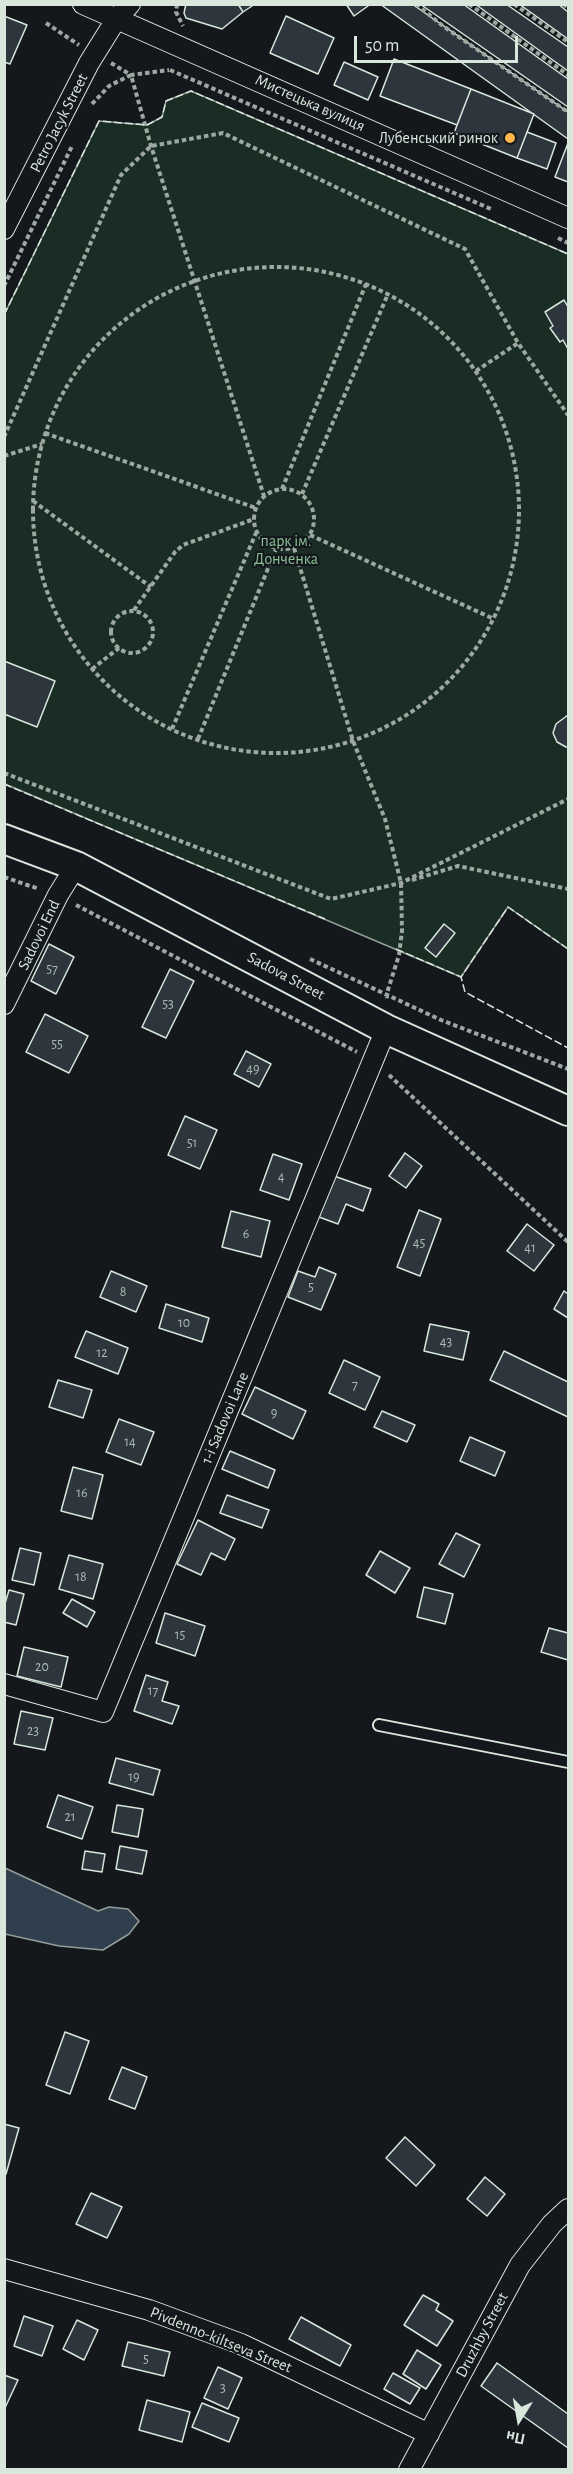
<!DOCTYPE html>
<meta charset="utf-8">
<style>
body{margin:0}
#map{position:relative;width:573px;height:2474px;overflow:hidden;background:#14181c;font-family:"Alegreya Sans",sans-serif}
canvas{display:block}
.frame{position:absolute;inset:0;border:6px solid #d8e6dc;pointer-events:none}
.north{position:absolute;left:489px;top:2390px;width:60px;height:60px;-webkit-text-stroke:4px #14181c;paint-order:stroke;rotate:191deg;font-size:16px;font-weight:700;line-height:24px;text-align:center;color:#d8e6dc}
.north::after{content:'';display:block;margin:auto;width:21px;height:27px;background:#d8e6dc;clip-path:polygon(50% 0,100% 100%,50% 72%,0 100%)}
.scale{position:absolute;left:354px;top:36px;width:164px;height:27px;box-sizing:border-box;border:3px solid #d8e6dc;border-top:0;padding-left:8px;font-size:18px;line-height:21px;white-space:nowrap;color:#d8e6dc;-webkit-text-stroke:4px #14181c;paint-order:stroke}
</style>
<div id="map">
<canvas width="573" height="2474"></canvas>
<div class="frame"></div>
<div class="north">Пн</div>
<div class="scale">50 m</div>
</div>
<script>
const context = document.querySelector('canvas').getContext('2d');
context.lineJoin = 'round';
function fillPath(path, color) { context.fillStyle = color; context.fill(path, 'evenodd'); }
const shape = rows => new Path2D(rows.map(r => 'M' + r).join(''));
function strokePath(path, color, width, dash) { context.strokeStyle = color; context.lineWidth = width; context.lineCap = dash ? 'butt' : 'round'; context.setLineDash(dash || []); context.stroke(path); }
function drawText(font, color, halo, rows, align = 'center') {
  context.font = font + ' "Alegreya Sans",sans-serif'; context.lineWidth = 4.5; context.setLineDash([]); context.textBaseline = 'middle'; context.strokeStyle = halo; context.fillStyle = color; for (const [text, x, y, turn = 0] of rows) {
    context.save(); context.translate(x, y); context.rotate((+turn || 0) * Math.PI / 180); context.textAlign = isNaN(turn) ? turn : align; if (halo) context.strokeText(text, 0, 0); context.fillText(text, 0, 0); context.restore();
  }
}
const green = shape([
 [191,91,568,254,568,949,508,907,461,977,5,784,4,315,99,121,147,125,162,117,166,101,191,91]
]);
fillPath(green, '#1a2d24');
strokePath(green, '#939e99', 1.5);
const water = shape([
 [5,1868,98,1911,109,1907,128,1909,139,1921,129,1934,103,1950,59,1946,5,1934,5,1868]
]);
fillPath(water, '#2f3f4d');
strokePath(water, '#939e99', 1.5);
const building = shape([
 [186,4,238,4,243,12,222,29,186,18,184,13,186,4],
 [238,4,255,4,243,12,238,4],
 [346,4,367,4,368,6,354,16,346,4],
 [380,4,412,4,568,112,568,139,380,4],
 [420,4,463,4,568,79,568,107,420,4],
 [475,4,506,4,568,47,568,71,475,4],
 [519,4,558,4,568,12,568,39,519,4],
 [4,16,27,25,10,64,4,62,4,16],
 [286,16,334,38,318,74,270,53,286,16],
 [394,59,471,89,457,125,380,96,394,59],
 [344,62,378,77,368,100,334,85,344,62],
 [471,89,534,114,517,158,454,133,471,89],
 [527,132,556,143,547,169,517,158,527,132],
 [568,143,568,182,555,177,568,143],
 [564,300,568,307,568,349,563,340,560,342,550,328,553,326,545,312,564,300],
 [4,661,55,681,37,727,4,714,4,661],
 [568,715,568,747,566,747,557,742,553,733,556,724,568,715],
 [444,924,455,933,436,957,425,948,444,924],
 [49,944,74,957,56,994,31,981,49,944],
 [170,969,194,981,166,1038,142,1027,170,969],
 [45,1014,88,1036,69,1073,26,1052,45,1014],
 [246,1051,271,1064,259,1087,234,1074,246,1051],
 [185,1116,217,1130,200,1169,168,1155,185,1116],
 [405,1153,422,1166,406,1188,389,1176,405,1153],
 [273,1154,302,1164,289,1200,260,1190,273,1154],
 [334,1176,371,1189,363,1211,346,1204,338,1224,319,1217,334,1176],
 [419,1210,441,1219,420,1276,397,1267,419,1210],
 [231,1211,270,1221,261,1257,222,1247,231,1211],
 [527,1224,554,1245,534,1271,507,1251,527,1224],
 [319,1267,336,1274,321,1310,288,1297,298,1271,315,1277,319,1267],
 [111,1271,147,1286,136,1312,100,1297,111,1271],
 [564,1291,568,1294,568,1318,554,1309,564,1291],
 [166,1304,209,1318,202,1342,159,1328,166,1304],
 [430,1324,469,1332,463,1360,424,1351,430,1324],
 [86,1331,128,1348,118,1374,75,1357,86,1331],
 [504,1351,568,1382,568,1417,490,1380,504,1351],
 [344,1360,380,1377,365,1410,329,1393,344,1360],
 [58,1380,92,1390,83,1418,49,1407,58,1380],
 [255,1387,306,1411,293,1439,242,1414,255,1387],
 [382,1411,415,1425,407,1442,374,1427,382,1411],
 [119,1419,154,1432,141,1465,106,1452,119,1419],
 [470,1437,505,1452,495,1476,460,1461,470,1437],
 [230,1451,275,1470,268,1488,222,1469,230,1451],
 [73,1467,103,1475,92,1519,61,1511,73,1467],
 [227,1495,269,1510,262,1528,220,1513,227,1495],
 [198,1520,235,1539,225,1560,211,1553,201,1575,177,1564,198,1520],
 [456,1533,480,1545,464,1577,439,1564,456,1533],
 [20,1548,41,1553,34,1585,12,1580,20,1548],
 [380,1551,410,1568,395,1593,366,1575,380,1551],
 [69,1555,103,1564,93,1599,59,1589,69,1555],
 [424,1587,453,1594,445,1624,417,1617,424,1587],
 [9,1590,24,1594,16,1625,4,1622,4,1607,9,1590],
 [72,1599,95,1612,87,1627,63,1613,72,1599],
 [165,1613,205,1626,195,1656,156,1643,165,1613],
 [549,1628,568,1633,568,1660,541,1652,549,1628],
 [24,1647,68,1657,61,1687,17,1676,24,1647],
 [146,1675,168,1682,162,1701,179,1706,172,1724,134,1711,146,1675],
 [21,1711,53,1718,45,1750,14,1744,21,1711],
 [116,1758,160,1770,153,1795,109,1783,116,1758],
 [58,1795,93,1807,82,1839,47,1827,58,1795],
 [117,1805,143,1809,138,1837,112,1832,117,1805],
 [120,1846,147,1851,142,1874,116,1869,120,1846],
 [85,1851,105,1854,102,1872,82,1869,85,1851],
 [65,2032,89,2041,70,2094,46,2085,65,2032],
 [122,2067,147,2077,135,2109,109,2099,122,2067],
 [4,2124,19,2128,6,2174,4,2174,4,2124],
 [405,2137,435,2165,416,2186,386,2158,405,2137],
 [485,2177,505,2194,487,2216,467,2199,485,2177],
 [91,2193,122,2207,107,2238,76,2224,91,2193],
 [423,2295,439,2304,436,2310,453,2321,437,2346,404,2325,423,2295],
 [24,2316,53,2326,42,2356,14,2346,24,2316],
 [301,2317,351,2345,340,2366,289,2339,301,2317],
 [77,2320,98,2330,84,2360,63,2349,77,2320],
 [128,2342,170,2352,164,2376,122,2366,128,2342],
 [417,2350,441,2365,426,2389,403,2374,417,2350],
 [497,2363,568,2414,568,2448,481,2386,497,2363],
 [218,2367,242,2378,228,2409,204,2398,218,2367],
 [393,2373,420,2388,410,2404,384,2389,393,2373],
 [4,2375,18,2380,4,2410,4,2375],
 [147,2400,190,2412,182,2442,139,2430,147,2400],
 [202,2403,239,2418,229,2442,192,2427,202,2403]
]);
fillPath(building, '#2c363c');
strokePath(building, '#d8e6dc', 1.5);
const lane = shape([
 [379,1725,568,1762]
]);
const street = shape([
 [83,4,568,218],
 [4,229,89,63,117,18,130,4],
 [4,1004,58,895,76,866],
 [4,1684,103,1712,386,1029],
 [4,2269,149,2310,241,2344,429,2434],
 [409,2470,520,2265,552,2224,568,2209]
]);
const secondary = shape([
 [4,839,76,866,386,1029,568,1111]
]);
strokePath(lane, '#d8e6dc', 14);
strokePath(street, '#d8e6dc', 22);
strokePath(secondary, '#d8e6dc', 32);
strokePath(shape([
 [177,4,176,12,183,26],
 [416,4,443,26,568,112],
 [469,4,568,75],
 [514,4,568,42],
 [563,4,568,8],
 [46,23,79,45],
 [111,63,131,75,169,70],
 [170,70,491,209],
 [92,104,109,86,131,75,151,146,264,496],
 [558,238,568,243],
 '33 510a243 243 0 1 1 486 0a243 243 0 1 1-486 0Z',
 [4,286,72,146],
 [476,371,518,343],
 [45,433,256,508],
 [4,437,121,175,151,146,223,133,465,249,518,343,568,415],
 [4,456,42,444],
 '254 519a30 30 0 1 1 60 0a30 30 0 1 1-60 0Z',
 [282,489,366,284],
 [302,494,388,294],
 [33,501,151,587],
 [310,535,494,619],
 [294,548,353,741,385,819,401,883,402,931,399,955,387,993,387,1001],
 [134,610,175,552,183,545,254,519],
 '111 632a21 21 0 1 1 42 0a21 21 0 1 1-42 0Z',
 [92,669,119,648],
 [172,729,256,533],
 [198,739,276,549],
 [4,773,331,899,401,883,568,799],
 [4,877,39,889],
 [412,880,458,866,568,889],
 [76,905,357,1052],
 [310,959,441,1020,568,1069],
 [389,1075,568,1242]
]), '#9da8a2', 4, [4.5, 3]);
strokePath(lane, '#14181c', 10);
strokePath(street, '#14181c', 20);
strokePath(secondary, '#14181c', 28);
strokePath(shape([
 [4,315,99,121,147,125,162,117,166,101,191,91,568,254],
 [4,784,325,919],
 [396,949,461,977],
 [568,949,508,907,461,977,465,992,568,1048]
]), '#d8e6dc', 1.5, [8, 3]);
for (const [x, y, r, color] of [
 [510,138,6,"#ffb74d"]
]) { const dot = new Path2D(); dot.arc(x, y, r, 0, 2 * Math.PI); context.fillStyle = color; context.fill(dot); strokePath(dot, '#14181c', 2); }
drawText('14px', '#adbab4', null, [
 ["57",52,969],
 ["53",168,1004],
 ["55",57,1044],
 ["49",253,1069],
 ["51",192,1143],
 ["4",281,1177],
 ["6",246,1234],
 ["45",419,1243],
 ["41",530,1248],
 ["5",311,1287],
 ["8",123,1292],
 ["10",184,1323],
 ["43",446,1342],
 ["12",102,1353],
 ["7",355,1385],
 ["9",274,1413],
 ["14",130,1442],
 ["16",82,1493],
 ["18",81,1577],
 ["15",180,1635],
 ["20",42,1667],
 ["17",153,1691],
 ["23",33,1731],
 ["19",134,1777],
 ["21",70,1817],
 ["5",146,2359],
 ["3",223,2388]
]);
drawText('16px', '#d8e6dc', '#14181c', [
 ["Мистецька вулиця",310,103,24],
 ["Petro Jacyk Street",59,123,-63],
 ["Sadovoi End",39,935,-64],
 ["Sadova Street",286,976,28],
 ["1-i Sadovoi Lane",225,1418,-67],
 ["Druzhby Street",482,2335,-62],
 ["Pivdenno-kiltseva Street",221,2340,22]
]);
drawText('16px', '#d8e6dc', '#14181c', [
 ["Лубенський ринок",498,138]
], 'right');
drawText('16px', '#8ac095', '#14181c', [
 ["парк ім.",286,541],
 ["Донченка",286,559]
]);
</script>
